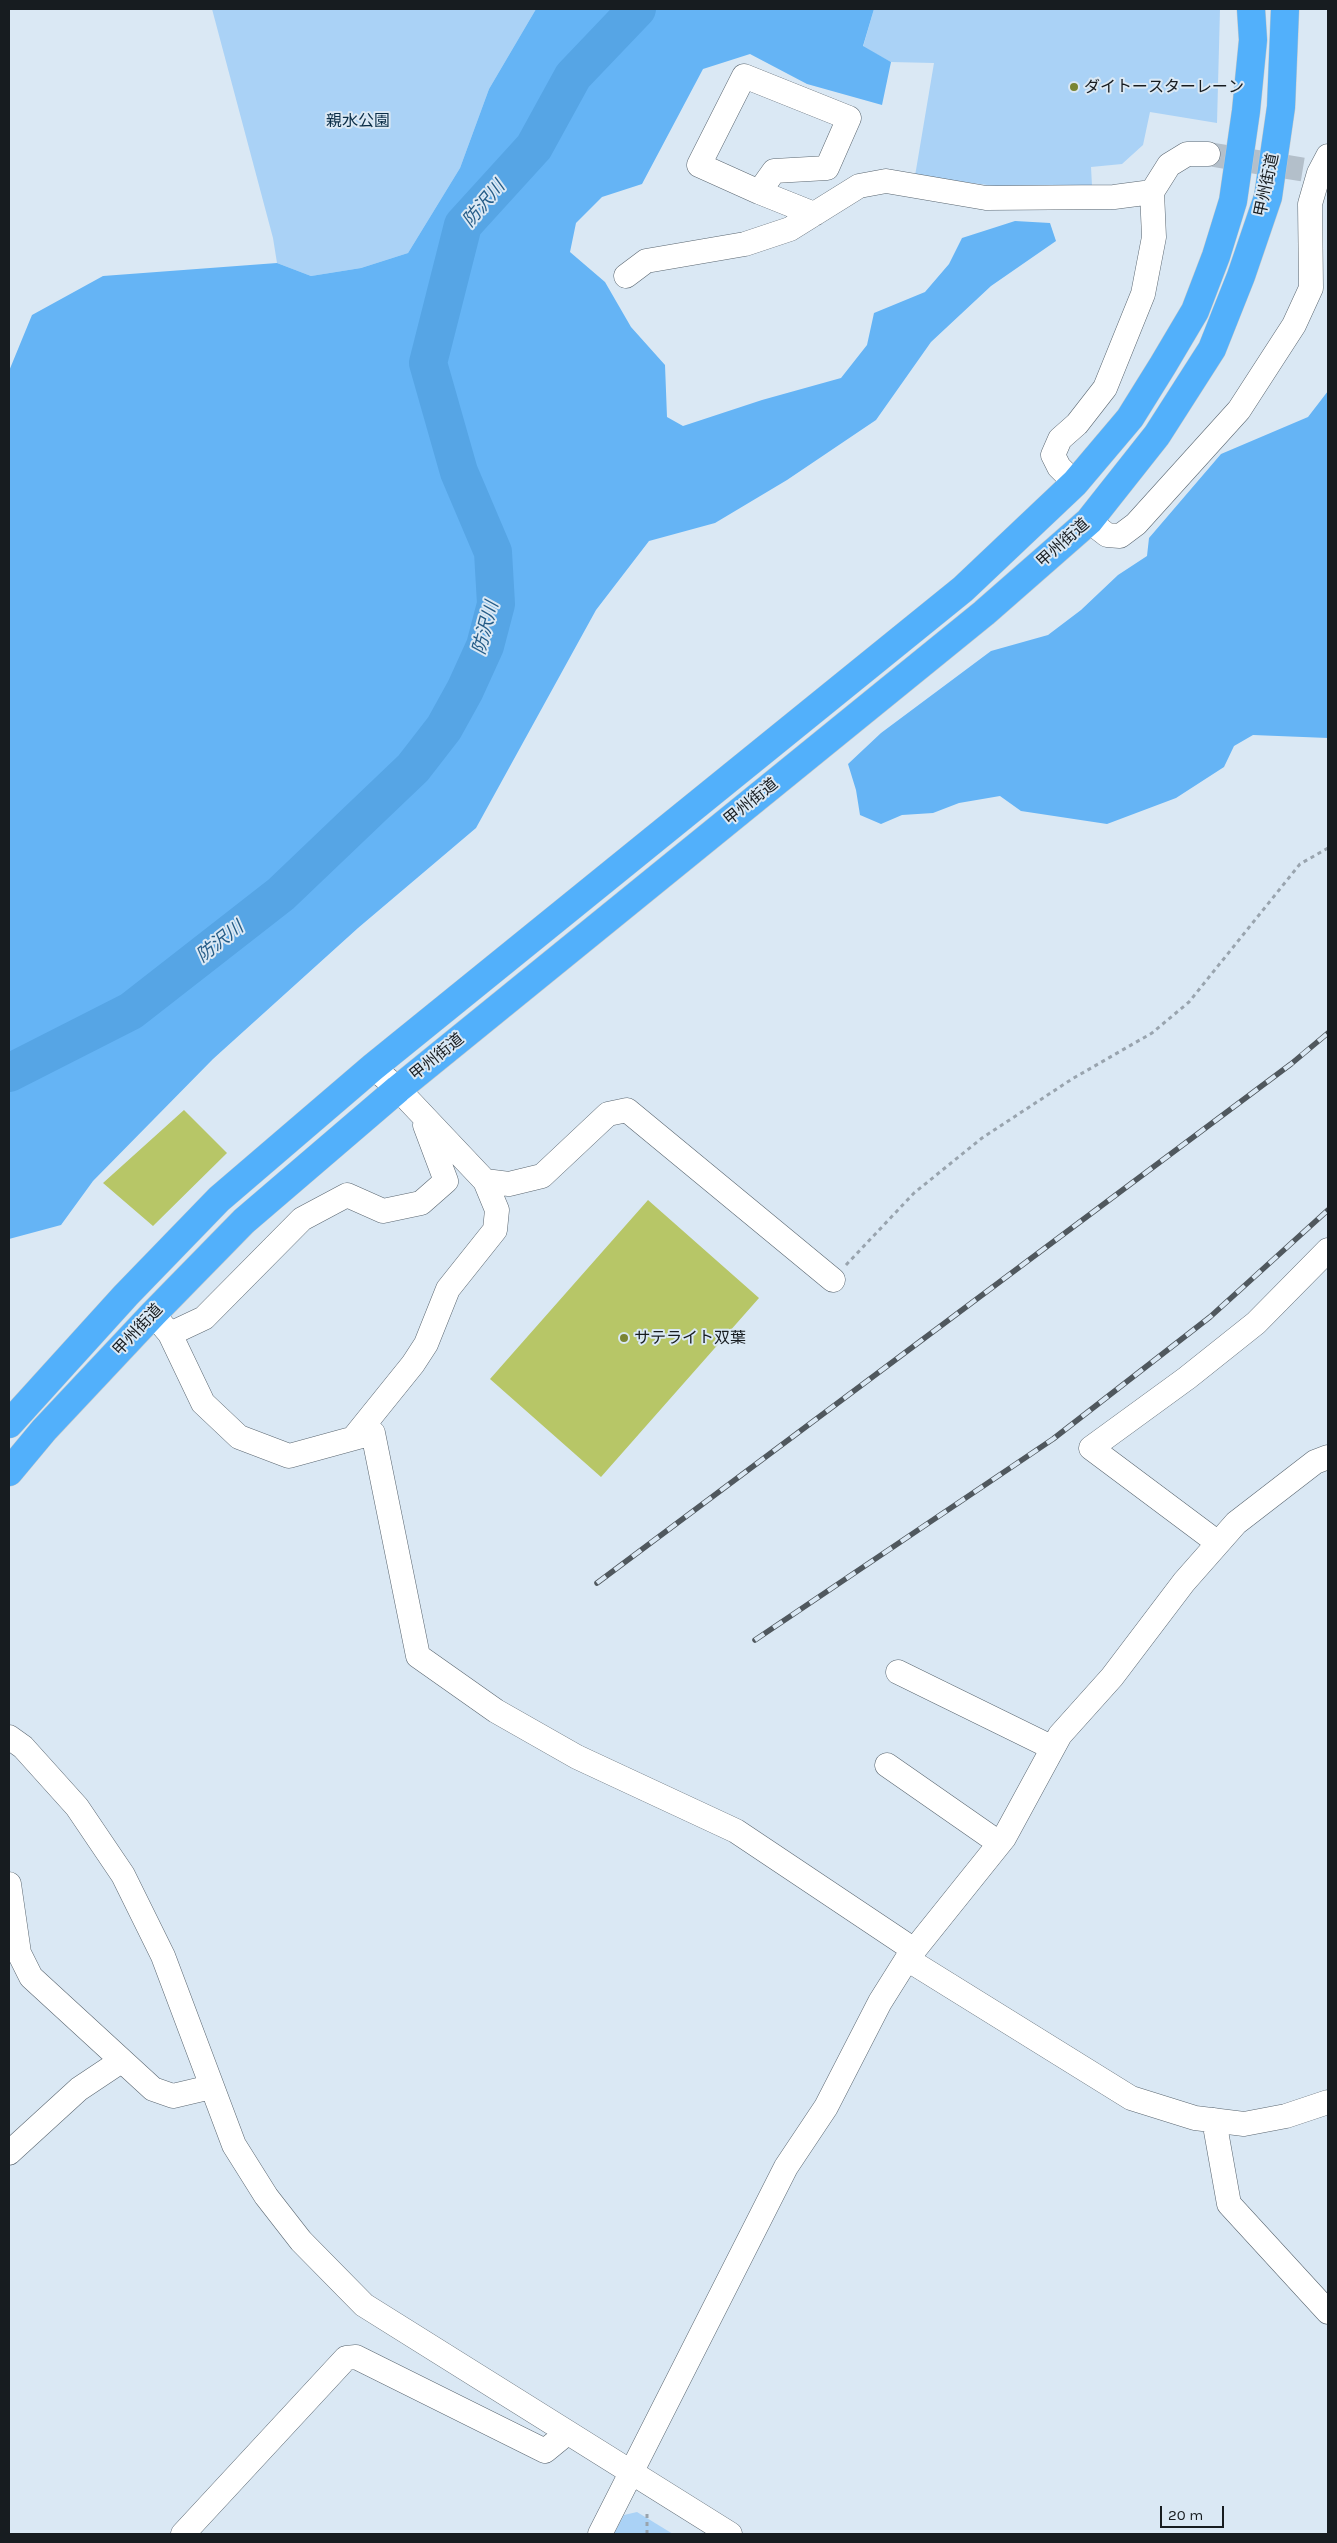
<!DOCTYPE html>
<meta charset="utf-8">
<style>
body{margin:0}
#map{position:relative;width:1337px;height:2543px;overflow:hidden;background:#dae8f4;font-family:Karla,sans-serif}
canvas{display:block}
.frame{position:absolute;inset:0;border:10px solid #171c20;pointer-events:none}
.scale{position:absolute;left:1160px;top:2506px;width:64px;height:22px;box-sizing:border-box;border:2px solid #171c20;border-top:0;padding-left:6px;font-size:15px;line-height:18px;white-space:nowrap;color:#171c20;-webkit-text-stroke:4px #dae8f4;paint-order:stroke}
</style>
<div id="map">
<canvas width="1337" height="2543"></canvas>
<div class="frame"></div>
<div class="scale">20 m</div>
</div>
<script>
const context = document.querySelector('canvas').getContext('2d');
context.lineJoin = 'round';
function fillPath(path, color) { context.fillStyle = color; context.fill(path, 'evenodd'); }
const shape = rows => new Path2D(rows.map(r => 'M' + r).join(''));
function strokePath(path, color, width, dash) { context.strokeStyle = color; context.lineWidth = width; context.lineCap = dash ? 'butt' : 'round'; context.setLineDash(dash || []); context.stroke(path); }
function drawText(font, color, halo, rows, align = 'center') {
  context.font = font + ' Karla,"Noto Sans JP",sans-serif'; context.lineWidth = 4; context.setLineDash([]); context.textBaseline = 'middle'; context.strokeStyle = halo; context.fillStyle = color; for (const [text, x, y, turn = 0] of rows) {
    context.save(); context.translate(x, y); context.rotate((+turn || 0) * Math.PI / 180); context.textAlign = isNaN(turn) ? turn : align; if (halo) context.strokeText(text, 0, 0); context.fillText(text, 0, 0); context.restore();
  }
}
fillPath(shape([
 [212,9,536,9,489,89,460,168,408,253,361,268,311,276,277,263,273,238],
 [874,9,1220,9,1217,123,1150,112,1143,145,1122,164,1091,167,1092,186,1004,187,915,176,934,63,891,62,863,47],
 [637,2512,673,2534,614,2534,624,2515]
]), '#aad2f6');
fillPath(shape([
 [536,9,874,9,863,46,891,62,882,105,807,84,750,54,703,69,642,184,602,197,576,223,570,252,605,282,631,327,665,365,667,417,683,426,762,400,841,378,867,345,874,313,925,292,949,264,962,238,1015,221,1050,223,1056,241,991,286,931,342,876,420,787,480,715,523,649,541,596,610,476,828,358,928,213,1059,93,1181,61,1225,9,1239,9,371,32,315,103,276,277,263,311,276,361,268,408,253,460,168,489,89],
 [1328,391,1328,738,1253,735,1234,746,1224,767,1176,798,1107,824,1021,811,1000,796,959,803,933,813,902,815,881,824,860,815,856,790,848,764,881,733,991,651,1048,635,1081,610,1118,575,1147,556,1149,538,1221,454,1308,417]
]), '#65b4f5');
strokePath(shape([
 [9,1073,131,1011,281,894,413,768,444,728,465,690,485,646,496,604,493,552,459,472,428,363,463,225,534,147,573,76,637,9]
]), '#56a5e5', 38);
fillPath(shape([
 [184,1110,227,1153,153,1226,103,1183],
 [648,1200,759,1298,601,1477,490,1379]
]), '#b7c667');
strokePath(shape([
 [1208,154,1306,170]
]), '#b3bfca', 24, [24, 12]);
const minor = shape([
 [759,192,774,171,827,168,849,118,744,76,699,165,759,192,814,214],
 [1152,192,1169,165,1187,154,1208,154],
 [626,276,646,261,745,244,790,229,859,186,886,181,986,198,1114,197,1152,192,1154,237,1143,294,1105,388,1077,424,1060,439,1053,455,1059,467,1075,483],
 [1089,521,1107,535,1120,536,1136,524,1239,410,1294,325,1311,288,1310,204,1319,173,1328,156],
 [485,1181,509,1184,542,1176,608,1114,627,1110,833,1280],
 [153,1314,170,1334,203,1403,239,1437,289,1456,373,1433,418,1656,496,1711,577,1757,736,1831,914,1950],
 [170,1334,204,1318,302,1219,347,1195,383,1211,421,1203,446,1181,425,1125],
 [355,1436,413,1364,426,1344,448,1289,495,1230,497,1210,485,1181,398,1089,373,1067],
 [1218,1543,1091,1448,1187,1378,1256,1323,1328,1250],
 [898,1672,1053,1748],
 [9,1737,23,1747,77,1807,123,1875,163,1956,234,2145,266,2196,301,2241,364,2305,730,2534],
 [887,1765,999,1843],
 [9,1884,19,1953,31,1977,153,2089,173,2096,211,2087],
 [907,1959,1131,2098,1195,2118,1244,2124,1286,2116,1328,2102],
 [1214,2120,1229,2204,1328,2312],
 [9,2153,79,2089,121,2061],
 [183,2534,346,2358,356,2357,545,2451,567,2433],
 [600,2534,786,2167,826,2107,880,2002,907,1959,1004,1838,1060,1735,1112,1677,1184,1582,1236,1523,1315,1462,1328,1457]
]);
const highway = shape([
 [9,1424,126,1295,219,1199,373,1067,963,589,1075,483,1130,418,1163,365,1195,311,1216,256,1233,201,1246,111,1253,40,1251,9],
 [9,1472,44,1430,153,1314,244,1221,398,1089,984,613,1089,521,1157,435,1212,349,1241,276,1268,197,1281,107,1285,9]
]);
strokePath(minor, '#5a6670', 25);
strokePath(highway, '#c7c9c9', 29);
strokePath(shape([
 [846,1265,914,1193,982,1138,1072,1079,1152,1033,1189,1002,1300,864,1328,848],
 [647,2534,647,2513]
]), '#99a4ae', 3, [4, 4]);
strokePath(minor, '#fff', 24);
strokePath(highway, '#52b0fb', 28);
const rail = shape([
 [597,1583,1291,1064,1328,1033],
 [755,1640,1053,1439,1210,1317,1328,1210]
]);
strokePath(rail, '#50585e', 5.5);
strokePath(rail, '#dae8f4', 4, [11]);
for (const [x, y, r, color] of [
 [1074,87,5,"#7a8533"],
 [624,1338,5,"#7a8533"]
]) { const dot = new Path2D(); dot.arc(x, y, r, 0, 2 * Math.PI); context.fillStyle = color; context.fill(dot); strokePath(dot, '#dae8f4', 2); }
drawText('16px', '#171c20', '#dae8f4', [
 ["ダイトースターレーン",1084,87],
 ["サテライト双葉",634,1338]
], 'left');
drawText('16px', '#0b2d46', '#dae8f4', [
 ["親水公園",358,121]
]);
drawText('16px', '#171c20', '#dae8f4', [
 ["甲州街道",1267,185,-78],
 ["甲州街道",1063,543,-42],
 ["甲州街道",751,802,-39],
 ["甲州街道",437,1057,-39],
 ["甲州街道",138,1330,-47]
]);
drawText('italic 18px', '#255c87', '#dae8f4', [
 ["防沢川",484,204,-50],
 ["防沢川",486,628,-75],
 ["防沢川",220,942,-38]
]);
</script>
